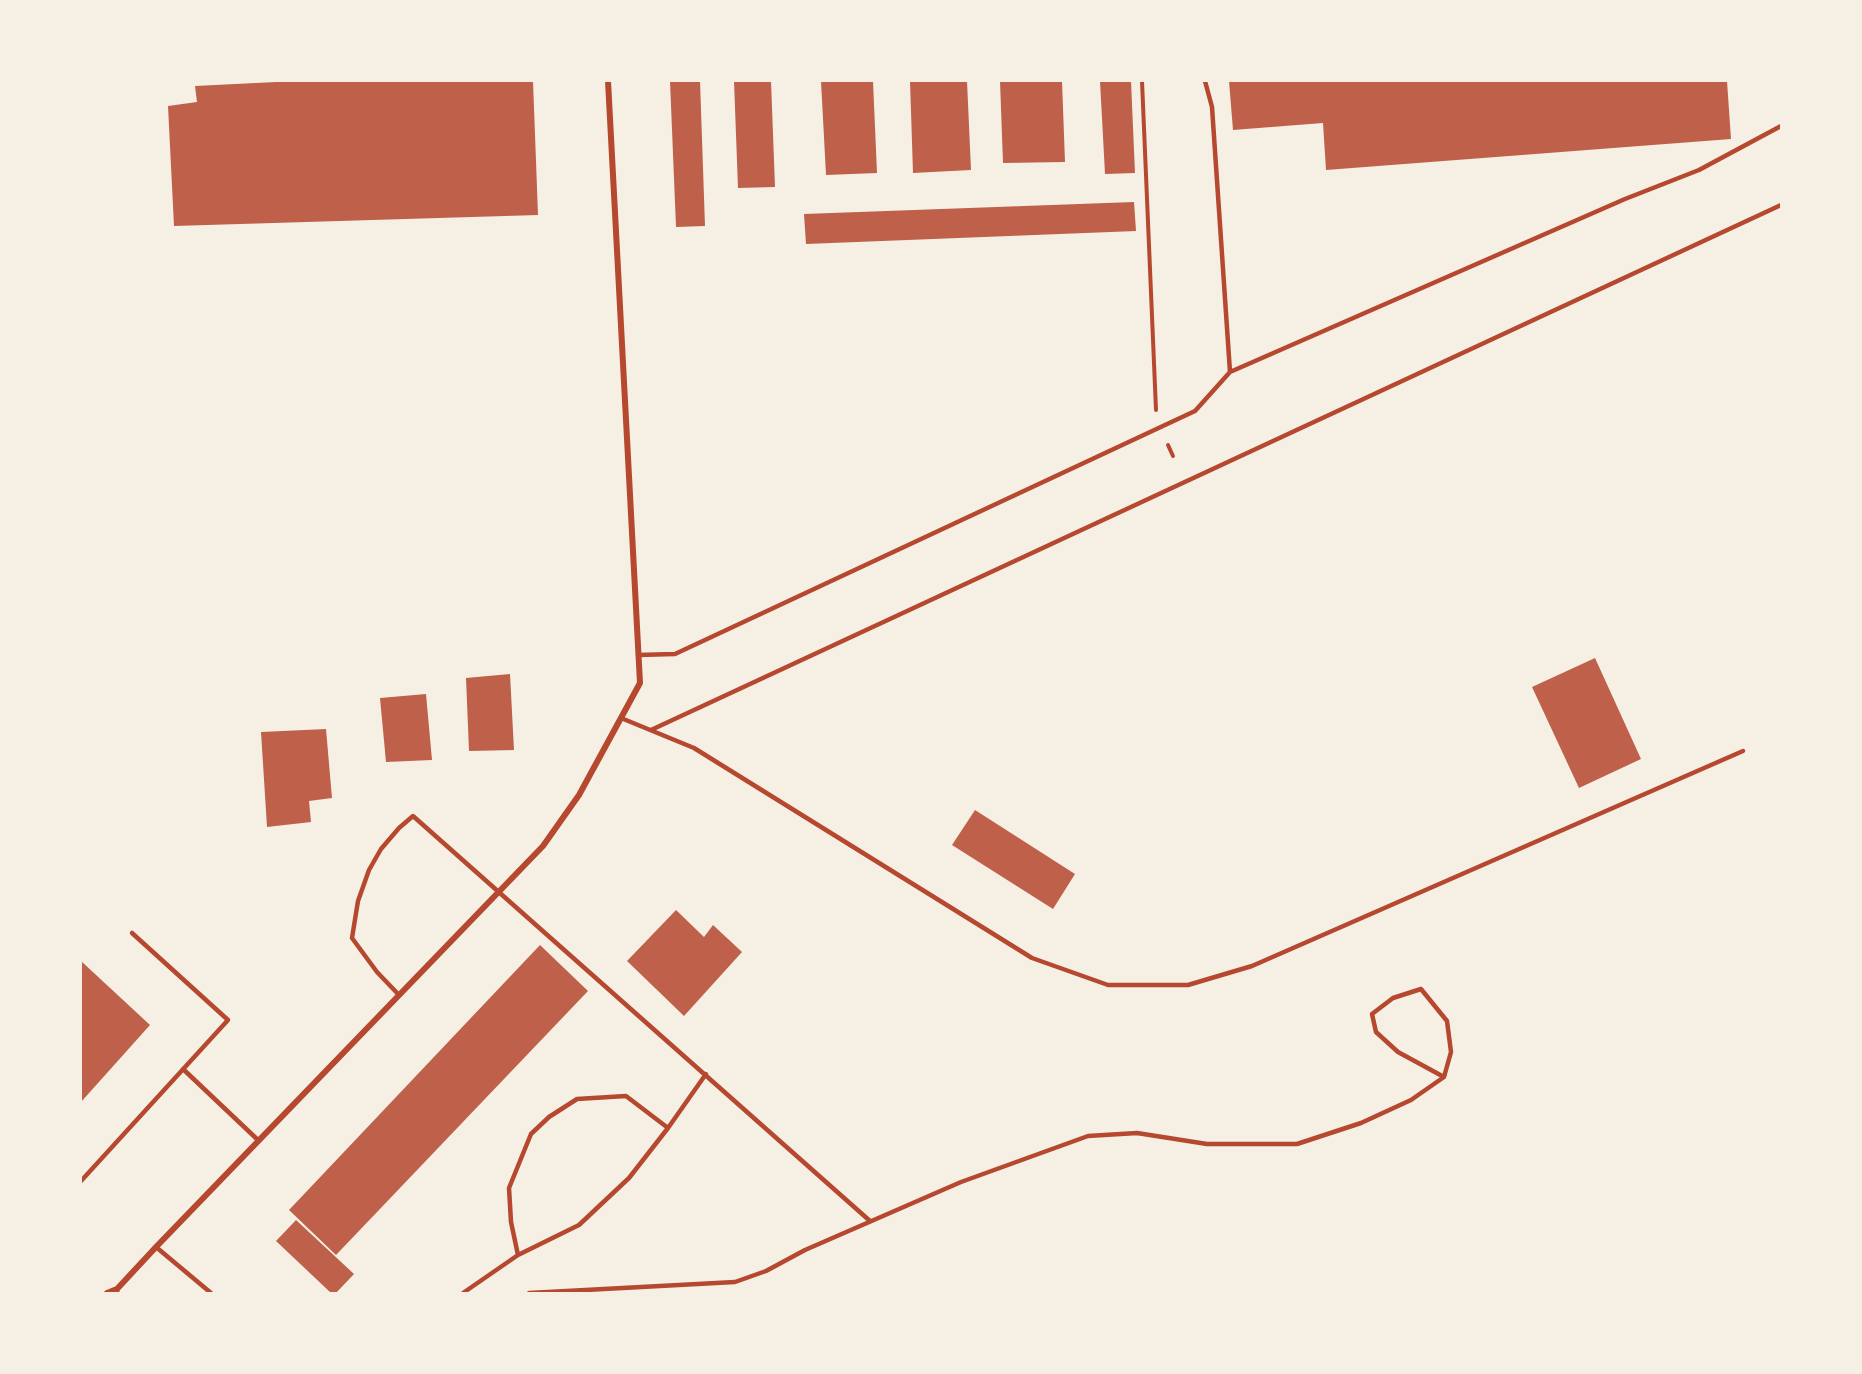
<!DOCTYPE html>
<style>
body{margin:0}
#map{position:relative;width:1862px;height:1374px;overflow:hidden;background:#f6efe4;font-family:"PT Sans Narrow",sans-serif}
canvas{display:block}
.frame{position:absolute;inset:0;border:82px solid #f6efe4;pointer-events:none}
</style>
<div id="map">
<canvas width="1862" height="1374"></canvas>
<div class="frame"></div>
</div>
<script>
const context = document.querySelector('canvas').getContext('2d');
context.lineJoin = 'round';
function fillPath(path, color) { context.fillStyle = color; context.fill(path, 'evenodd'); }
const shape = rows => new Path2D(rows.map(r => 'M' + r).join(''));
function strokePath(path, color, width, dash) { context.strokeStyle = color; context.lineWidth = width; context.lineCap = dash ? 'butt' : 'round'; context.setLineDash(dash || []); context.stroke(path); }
fillPath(shape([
 [296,81,533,81,538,215,174,226,168,106,197,102,195,86],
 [670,81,700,81,705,226,676,227],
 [734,81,771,81,775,187,738,188],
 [821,81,873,81,877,173,826,175],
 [910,81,967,81,971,170,913,173],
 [1000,81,1062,81,1065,162,1003,163],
 [1100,81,1131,81,1135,173,1105,174],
 [1229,81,1727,81,1731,139,1326,170,1323,123,1233,130],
 [1134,202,1136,231,806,244,804,214],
 [1595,658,1641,759,1579,788,1532,687],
 [510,674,514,750,469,751,466,678],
 [426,694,432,760,386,762,380,698],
 [326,729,332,798,309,801,311,822,267,827,261,732],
 [975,810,1075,874,1053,909,952,845],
 [676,910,704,937,713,925,742,952,684,1016,627,961],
 [540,945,588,991,336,1255,289,1210],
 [81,961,150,1025,81,1102],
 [296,1220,354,1274,336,1293,331,1293,276,1241]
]), '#bf614a');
strokePath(shape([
 [1142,81,1156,410],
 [1168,445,1173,456]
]), '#b5482f', 4);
strokePath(shape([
 [1205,81,1212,107,1230,372],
 [638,655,675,654,1195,411,1230,372,1625,199,1699,170,1781,126],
 [621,718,694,748,1032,958,1108,985,1188,985,1252,966,1743,751],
 [651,730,1781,205],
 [399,995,377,972,352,938,358,901,369,870,381,849,399,828,413,816,870,1221],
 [183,1069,259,1141],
 [81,1181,228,1020,132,933],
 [156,1247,211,1293],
 [518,1255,511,1222,509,1188,531,1134,549,1117,577,1099,626,1096,668,1128],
 [463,1293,518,1255,579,1225,629,1178,668,1128,706,1074],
 [529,1293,735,1282,766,1271,805,1250,961,1182,1088,1136,1137,1133,1207,1144,1297,1144,1361,1123,1411,1100,1444,1077,1451,1052,1447,1021,1421,989,1393,998,1372,1014,1376,1032,1398,1052,1444,1077]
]), '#b5482f', 4.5);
strokePath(shape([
 [107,1293,117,1289],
 [116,1293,117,1289,156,1247,543,846,579,795,640,683,608,81]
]), '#b5482f', 6);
</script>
